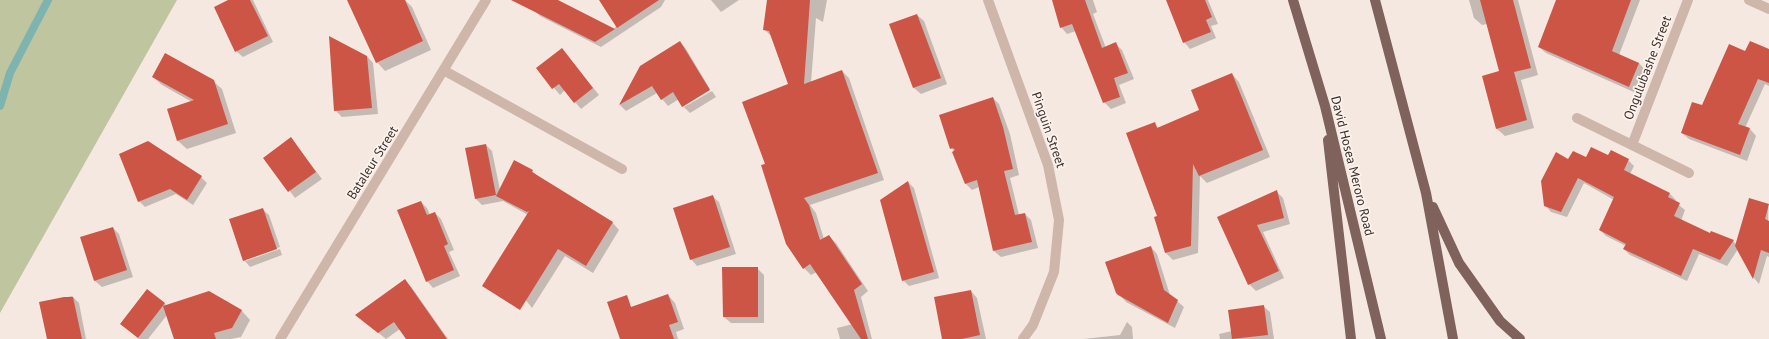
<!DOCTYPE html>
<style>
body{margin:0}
canvas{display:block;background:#f5e8e0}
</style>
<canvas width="1769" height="339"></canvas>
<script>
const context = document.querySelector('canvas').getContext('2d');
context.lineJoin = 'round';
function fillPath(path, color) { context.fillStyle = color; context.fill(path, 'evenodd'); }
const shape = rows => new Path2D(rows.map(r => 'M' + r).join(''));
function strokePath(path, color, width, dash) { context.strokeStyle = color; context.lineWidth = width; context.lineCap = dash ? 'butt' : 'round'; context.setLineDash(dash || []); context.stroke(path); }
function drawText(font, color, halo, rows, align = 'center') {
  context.font = font + ' "PT Sans",sans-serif'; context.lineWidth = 3.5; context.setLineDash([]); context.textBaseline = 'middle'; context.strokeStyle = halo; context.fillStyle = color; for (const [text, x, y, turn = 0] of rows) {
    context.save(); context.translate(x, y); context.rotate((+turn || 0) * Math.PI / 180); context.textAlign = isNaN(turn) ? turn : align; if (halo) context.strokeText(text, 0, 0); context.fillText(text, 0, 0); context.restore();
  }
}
fillPath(shape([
 [0,0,177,0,0,313]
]), '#bec59f');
fillPath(shape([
 [230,0,253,0,273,42,243,57,236,51],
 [349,0,405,0,412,7,431,50,385,71,377,62],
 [541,0,555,0,614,29,617,25,600,0,665,0,661,7,601,47,540,16,535,11],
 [711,0,739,0,721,12],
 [768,0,827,0,823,22,816,18,811,83,842,71,849,78,884,180,810,205,816,213,824,239,829,236,836,243,868,291,861,297,872,339,840,339,837,328,853,324,817,272,811,275,804,268,787,243,766,164,789,85,771,36,764,29],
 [1053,0,1093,0,1097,12,1093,14,1106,48,1116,44,1122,50,1134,79,1119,85,1126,103,1111,109,1104,102,1076,31,1067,34,1061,27],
 [1167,0,1208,0,1218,24,1211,26,1216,38,1190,49,1184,42],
 [1469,0,1518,0,1538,75,1521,80,1534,128,1505,136,1497,129,1500,72,1487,24,1482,25,1474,18],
 [1558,0,1640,0,1619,55,1639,63,1645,70,1636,93,1546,53,1539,47],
 [917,15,924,21,947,84,921,94,914,88,891,25],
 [680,42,686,49,710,89,683,107,679,99,668,106,657,93,626,111,620,105,640,67],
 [562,49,599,95,581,109,565,90,560,95,537,68],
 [1769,50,1769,86,1765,84,1745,128,1750,129,1756,136,1747,161,1689,139,1682,133,1746,53],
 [367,56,373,63,378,114,342,117,335,110],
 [1232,74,1239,82,1270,157,1207,183,1200,176,1198,253,1173,260,1166,253,1158,217,1154,123,1159,128,1200,111],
 [153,77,213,81,222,89,236,133,187,149,178,141,168,109,192,102,162,85],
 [712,91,716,97,690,113,684,107],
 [993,98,999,104,1010,134,1019,175,1010,178,1019,215,1025,214,1031,220,1038,248,1001,257,994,251,979,187,972,190,965,183,954,151,951,148],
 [291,138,322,179,295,198,265,158],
 [148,143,201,177,207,183,193,205,176,194,145,207,139,201],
 [486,145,492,151,500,190,532,171,540,178,612,222,619,230,593,273,565,256,532,308,499,266,528,215,503,201,482,205,476,199],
 [1609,156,1628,160,1634,166,1630,174,1670,194,1676,200,1675,202,1685,210,1681,221,1710,234,1711,232,1733,241,1737,245,1768,205,1769,257,1767,256,1759,284,1754,278,1738,249,1727,266,1699,254,1687,281,1630,255,1624,249,1626,246,1606,236,1600,230,1614,200,1584,183,1567,217,1551,212,1545,205,1569,160],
 [908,182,914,188,939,278,909,286,903,280],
 [1276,191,1283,198,1290,224,1263,232,1284,278,1256,291,1249,284,1219,218],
 [712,196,719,202,736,254,697,266,691,259],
 [421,202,427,208,430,215,435,213,441,219,454,250,449,252,460,276,433,288,427,281],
 [262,209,269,215,280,247,246,259,246,261,280,249,282,255,250,267,244,260],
 [113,228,119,234,133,277,102,287,95,281],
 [1151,247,1157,254,1170,295,1184,307,1175,328,1126,302,1117,292],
 [757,268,764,275,764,323,731,323,724,317],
 [405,280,412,288,448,339,407,339,400,329,386,339,356,315],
 [971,291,977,298,986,339,943,339],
 [209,293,242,311,250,320,241,337,231,339,175,339,167,315,148,339,139,339,122,324,164,303,167,306],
 [668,295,675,303,684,329,676,332,678,339,622,339],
 [72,296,79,303,86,339,48,339,40,303],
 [1263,306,1270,312,1274,339,1220,339,1219,334,1232,331],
 [1127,322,1132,327,1133,339,1083,339,1120,335]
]), '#0003');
strokePath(shape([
 [0,106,10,73,48,0]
]), '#7db4af', 8);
fillPath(shape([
 [228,0,250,0,268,36,235,52,214,7],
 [347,0,405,0,423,41,376,63],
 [511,0,558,0,615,29,595,42],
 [599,0,659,0,617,28],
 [767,0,810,0,804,84,842,70,878,173,804,198,809,205,820,240,829,235,862,284,854,290,868,339,861,339,810,264,803,269,786,244,761,165,765,164,742,102,788,84,769,31,763,30],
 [1052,0,1085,0,1102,48,1116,42,1128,73,1114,78,1120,97,1103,103,1072,24,1060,28],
 [1166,0,1205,0,1212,17,1206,20,1211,32,1183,43],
 [1480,0,1513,0,1531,68,1514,72,1527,120,1496,129,1482,76,1499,71],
 [1556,0,1631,0,1612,51,1639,63,1629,87,1538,47],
 [917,14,941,78,913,88,889,24],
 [329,36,367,56,372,108,334,111],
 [680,41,710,90,682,107,673,92,661,100,652,86,619,105,640,66],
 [1750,41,1769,49,1769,83,1758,79,1738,124,1750,128,1740,155,1681,133,1692,102,1702,105,1729,44,1745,51],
 [562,48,593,88,574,103,559,84,552,89,536,68],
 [165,53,214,80,228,124,177,141,167,109,194,100,152,77],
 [1232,73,1263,150,1199,176,1193,164,1191,246,1165,253,1154,217,1157,216,1126,133,1155,122,1157,128,1199,110,1191,90],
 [993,97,1003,127,1013,169,1004,171,1015,215,1025,213,1032,242,993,251,977,180,965,184,952,152,955,150,953,148,950,149,939,115],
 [291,137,316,172,288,192,263,158],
 [148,141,202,176,187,200,170,189,138,202,119,154],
 [486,144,496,195,475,199,465,148],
 [1591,147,1608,155,1611,150,1629,159,1624,170,1670,193,1668,197,1680,203,1674,216,1710,233,1711,231,1734,240,1720,260,1693,249,1681,276,1623,249,1626,244,1599,230,1614,197,1578,178,1561,212,1544,206,1541,181,1556,152,1568,159,1573,151,1586,157],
 [514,160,533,170,532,172,613,222,586,266,558,249,520,310,482,286,529,211,527,212,496,196],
 [908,181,934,272,902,281,880,200],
 [1277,190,1284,218,1257,225,1279,271,1248,285,1217,217],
 [713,195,730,247,690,260,673,208],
 [1749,198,1769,204,1765,219,1769,221,1769,253,1761,250,1753,279,1735,246],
 [421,201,427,215,435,212,448,244,444,246,454,270,426,282,397,210],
 [263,208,277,249,243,261,229,219],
 [113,227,127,270,94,281,80,237],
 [1151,246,1164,290,1178,300,1168,323,1118,295,1116,293,1105,262],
 [722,267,758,267,758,317,723,317],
 [405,279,447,339,406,339,394,322,378,333,355,315],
 [147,289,165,303,138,338,120,324],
 [971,290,980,335,962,339,942,339,934,297],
 [209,291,242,310,232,328,214,333,216,339,174,339,163,306],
 [668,294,678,322,669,325,674,339,620,339,607,302,627,295,631,307],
 [64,297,73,297,82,339,47,339,39,302],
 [1264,305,1268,335,1232,339,1228,310]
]), '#cd5546');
strokePath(shape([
 [988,0,1048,165,1059,220,1054,272,1033,325,1023,339],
 [1749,0,1769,9],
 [445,71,622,169],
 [1577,118,1689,173],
 [1632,145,1688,0],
 [280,339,486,0]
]), '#ceb6ab', 10);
strokePath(shape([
 [1293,0,1325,106,1381,339],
 [1375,0,1426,193,1453,339],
 [1328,140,1351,339],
 [1433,207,1459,263,1500,321,1520,339]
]), '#7e625b', 10);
drawText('13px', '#3c2d2a', '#fcf3ed', [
 ["Ongulubashe Street",1648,68,-69],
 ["Pinguin Street",1048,130,71],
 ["Bataleur Street",373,163,-58],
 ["David Hosea Meroro Road",1352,166,76]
]);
</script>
